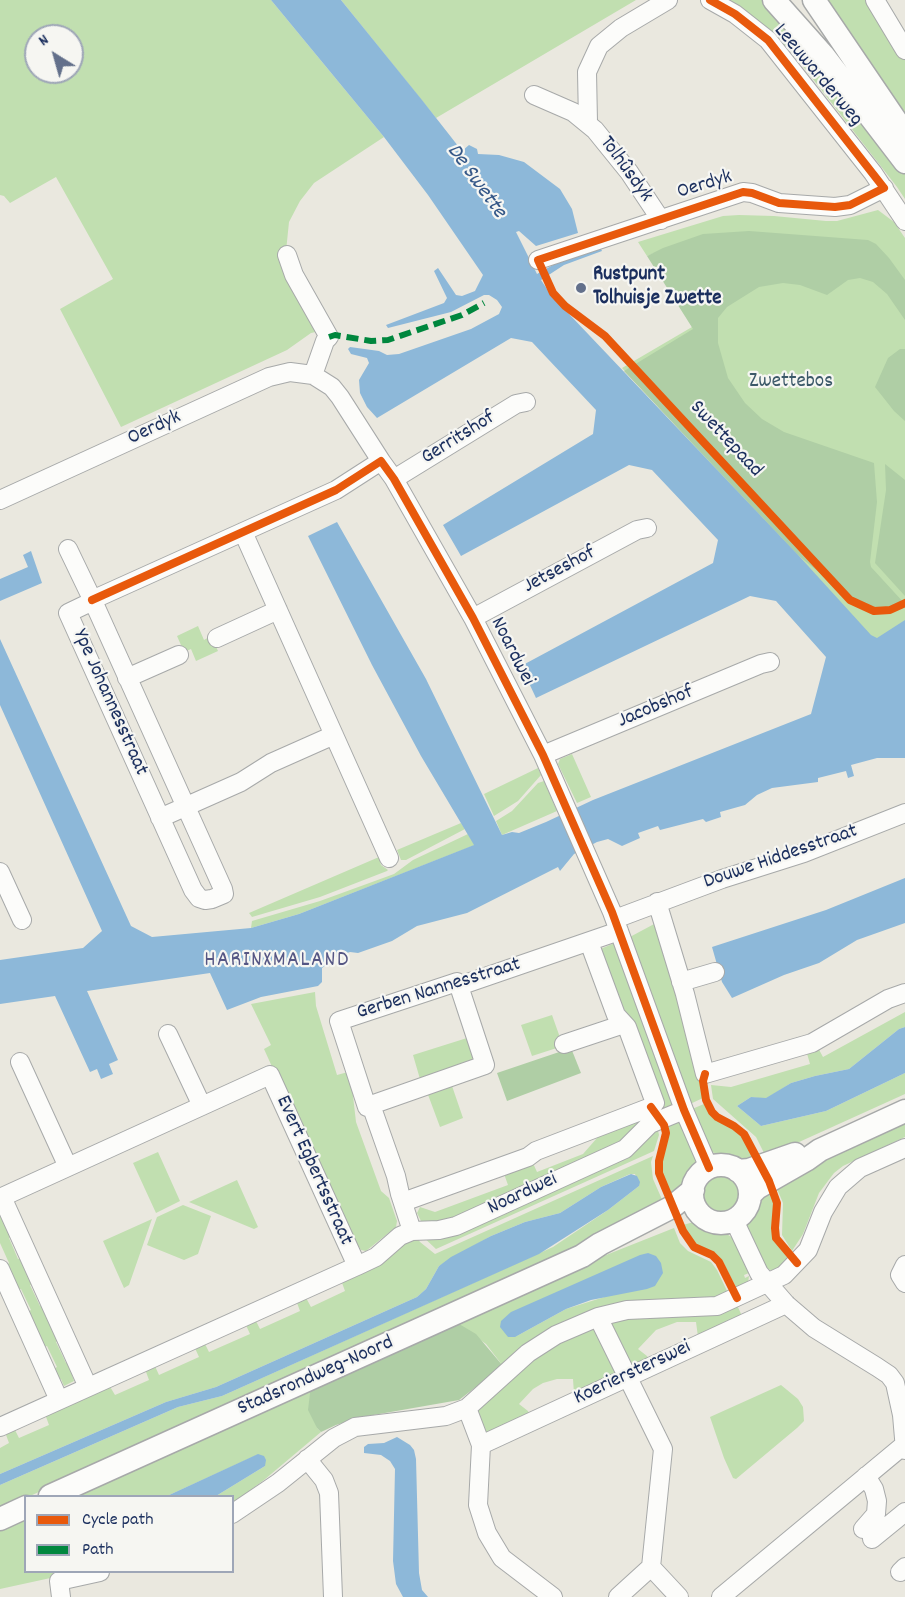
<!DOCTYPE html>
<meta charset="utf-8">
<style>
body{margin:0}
#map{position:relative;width:905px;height:1597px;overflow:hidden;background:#eae8df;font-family:Dekko,sans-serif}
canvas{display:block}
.legend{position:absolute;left:24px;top:1495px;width:210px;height:78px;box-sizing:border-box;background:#f6f6f2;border:2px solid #9ea6b7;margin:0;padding:8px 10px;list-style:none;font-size:18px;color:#1b2f5e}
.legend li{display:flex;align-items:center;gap:12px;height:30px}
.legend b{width:30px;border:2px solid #9ea6b7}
.north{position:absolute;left:24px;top:24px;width:60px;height:60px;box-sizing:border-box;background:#f6f6f2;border:2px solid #9ea6b7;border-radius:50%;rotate:323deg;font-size:16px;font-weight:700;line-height:24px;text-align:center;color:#1b2f5e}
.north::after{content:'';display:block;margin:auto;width:21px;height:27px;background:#63708b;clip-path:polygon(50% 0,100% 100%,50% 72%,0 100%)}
</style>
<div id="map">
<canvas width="905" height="1597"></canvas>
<ul class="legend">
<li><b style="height:8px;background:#e8590c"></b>Cycle path</li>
<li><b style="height:8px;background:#00873e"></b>Path</li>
</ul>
<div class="north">N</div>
</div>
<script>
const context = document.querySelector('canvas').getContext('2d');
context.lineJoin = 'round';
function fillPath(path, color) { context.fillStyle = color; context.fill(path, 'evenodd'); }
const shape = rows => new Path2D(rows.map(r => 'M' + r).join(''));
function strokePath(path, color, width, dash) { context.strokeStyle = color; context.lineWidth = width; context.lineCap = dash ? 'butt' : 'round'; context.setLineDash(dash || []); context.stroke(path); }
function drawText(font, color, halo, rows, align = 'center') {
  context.font = font + ' Dekko,sans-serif'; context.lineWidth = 4.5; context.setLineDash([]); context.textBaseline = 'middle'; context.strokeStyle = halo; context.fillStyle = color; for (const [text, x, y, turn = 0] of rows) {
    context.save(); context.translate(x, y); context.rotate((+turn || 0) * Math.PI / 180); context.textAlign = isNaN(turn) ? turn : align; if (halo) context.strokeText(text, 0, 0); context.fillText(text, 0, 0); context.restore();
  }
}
fillPath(shape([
 [0,0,271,0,384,137,314,183,300,201,289,222,285,261,320,331,311,333,287,350,121,427,60,309,113,279,56,177,10,203,4,196,0,195],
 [36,36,72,36,72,72,36,72],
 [341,0,636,0,436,118],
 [726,0,765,0,905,168,905,199,897,187,791,51,774,35],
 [821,0,868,0,905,59,905,121],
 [878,210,894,222,905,238,905,673,622,368,692,327,654,253,647,256,638,242,723,216,739,215,774,216,826,221,837,221],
 [198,626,204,640,211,636,218,651,196,661,191,649,184,652,177,636],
 [572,754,591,797,577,803,558,764,560,759],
 [538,768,541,775,518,801,494,816,484,794],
 [544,781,557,811,502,835,496,821,512,811,538,783],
 [461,823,465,829,406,860,401,860,397,850],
 [468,834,475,845,299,914,251,928,252,921,320,901,394,874,413,860],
 [379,857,381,865,388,870,387,871,320,897,252,917,249,913],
 [656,923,678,993,700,1079,703,1098,690,1104,628,938],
 [617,942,673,1101,670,1108,662,1112,661,1094,598,950],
 [315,992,316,1006,337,1075,348,1072,352,1087,356,1122,381,1191,389,1198,397,1221,396,1227,366,1251,361,1250,358,1246,354,1248,264,1049,271,1045,251,1004],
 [905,1012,905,1027,899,1029,849,1069,815,1076,791,1083,766,1099,751,1097,737,1106,761,1126,826,1111,905,1073,905,1094,766,1157,756,1137,713,1099,711,1085,731,1087,810,1064,806,1050,817,1046,823,1057],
 [552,1015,563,1046,532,1056,521,1025],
 [467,1038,475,1062,420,1079,413,1055],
 [451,1083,463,1118,440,1127,427,1092],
 [704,1104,715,1119,739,1132,757,1163,744,1164,712,1152,692,1109],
 [649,1116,626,1140,457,1219,422,1223,417,1213,420,1207,435,1212,508,1185,503,1171,532,1161,537,1172,583,1154,604,1130],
 [905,1119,905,1137,843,1166,834,1173,819,1193,803,1234,792,1251,782,1235,783,1203,775,1184],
 [680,1121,696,1159,694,1168,685,1187,673,1200,662,1173,661,1161,668,1139,669,1132,667,1124],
 [657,1126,659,1135,654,1151,436,1249,421,1235],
 [158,1152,180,1201,156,1213,133,1163],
 [653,1156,651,1162,653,1179,664,1204,585,1246,30,1496,26,1496,0,1510,0,1485,178,1407,222,1396,553,1247,608,1210,639,1186,635,1174,630,1174,601,1187,560,1213,525,1222,491,1236,439,1266,426,1289,417,1297,216,1387,166,1402,0,1474,0,1448,9,1443,5,1432,14,1428,19,1438,49,1425,45,1414,109,1385,115,1395,149,1380,145,1369,154,1364,159,1375,199,1357,194,1346,204,1342,209,1352,250,1334,245,1323,255,1319,260,1329,300,1311,296,1300,305,1296,311,1307,345,1291,341,1280,416,1236,420,1242,435,1254],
 '703 1194a18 18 0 1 1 36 0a18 18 0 1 1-36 0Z',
 [237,1180,258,1227,254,1229,189,1202],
 [769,1187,775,1204,773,1228,774,1239,789,1260,775,1271,767,1269,746,1228,747,1219,757,1197],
 [183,1205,211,1216,198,1254,184,1260,147,1245,157,1217],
 [0,1208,13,1235,9,1238,18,1259,23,1257,35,1283,30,1285,40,1306,45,1304,60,1339,56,1342,66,1363,70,1361,75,1373,72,1375,74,1381,64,1386,61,1379,57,1381,52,1370,57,1367,47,1346,42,1348,26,1313,31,1310,21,1289,16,1291,5,1266,9,1263,0,1243],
 [152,1219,129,1285,124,1288,103,1241],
 [690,1223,697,1223,722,1231,733,1238,749,1273,744,1275,745,1278,749,1276,748,1283,737,1289,722,1260,713,1253,700,1247,692,1241,683,1225],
 [674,1228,680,1243,688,1251,711,1262,717,1270,728,1293,716,1299,653,1301,503,1366,486,1344,454,1321,601,1257],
 [648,1253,614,1294,566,1309,515,1337],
 [737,1305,742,1316,698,1337,696,1322,677,1322,656,1330,638,1349,647,1356,649,1360,633,1367,607,1318],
 [592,1323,615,1371,613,1376,574,1394,573,1379,557,1379,543,1383,533,1389,519,1404,528,1411,530,1416,492,1433,484,1432,476,1411,538,1352],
 [311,1385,317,1428,321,1432,264,1480,233,1503,232,1496,216,1496,265,1466,257,1455,167,1496,63,1496],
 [781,1385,798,1399,803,1407,804,1421,797,1428,736,1479,733,1478,724,1458,710,1417],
 [25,1514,26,1572,78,1572,0,1589,0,1525]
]), '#c1dfb0');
fillPath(shape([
 [749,231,868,240,876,244,889,258,905,280,905,320,887,294,873,282,860,278,848,280,827,295,800,285,783,283,759,287,727,307,718,318,718,343,728,378,745,403,762,419,784,432,874,463,877,502,870,562,871,567,905,604,905,607,891,613,881,614,869,613,799,556,624,371,693,329,647,256,663,248,703,234],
 [900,349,905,349,905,421,894,411,875,387,888,358],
 [885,464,905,480,905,596,875,563,886,490],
 [571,1048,581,1073,507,1101,497,1073],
 [454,1321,476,1334,503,1366,459,1400,362,1417,336,1425,321,1432,317,1428,308,1410,311,1385]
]), '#afcea5');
fillPath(shape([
 [271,0,341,0,422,100,462,151,469,145,477,149,478,154,499,155,524,162,560,189,572,209,578,233,536,246,519,231,516,232,537,274,560,261,600,247,602,251,564,265,541,280,551,295,799,556,871,635,877,638,905,620,905,758,877,758,851,765,854,776,848,778,846,771,818,778,818,782,772,788,757,795,745,805,720,812,721,817,706,822,703,819,660,830,658,826,638,833,640,838,622,846,608,839,597,842,574,854,560,871,558,867,467,913,417,926,392,941,358,953,350,952,338,956,322,968,322,982,318,986,261,997,227,1010,210,973,87,991,118,1060,109,1064,113,1074,101,1079,97,1069,90,1072,55,996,0,1004,0,960,83,948,102,931,0,705,0,639,131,926,152,937,251,928,299,914,474,845,421,756,372,665,308,536,337,522,426,679,502,835,512,832,519,833,546,822,593,800,811,714,826,657,776,601,750,596,536,698,521,666,713,563,718,540,652,470,629,465,461,556,443,525,593,434,596,410,532,342,511,338,377,418,367,407,360,393,359,380,369,363,367,358,351,354,348,349,350,347,379,351,387,355,399,354,471,329,499,314,502,307,497,300,489,295,484,295,451,312,388,328,386,325,444,303,447,298,434,271,438,268,456,295,462,296,475,291,483,275,428,195,384,137],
 [31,551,42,583,0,601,0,579,28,567,23,555],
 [905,878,905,923,857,940,819,963,784,975,732,998,722,982,712,947,826,910],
 [905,1027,905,1073,826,1111,761,1126,737,1106,751,1097,766,1098,791,1083,815,1076,849,1069,899,1029],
 [631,1174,637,1176,640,1182,639,1186,608,1210,539,1254,222,1396,178,1407,0,1485,0,1474,166,1402,216,1387,417,1297,426,1289,439,1266,451,1257,491,1236,525,1222,560,1213,601,1187],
 [648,1253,656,1256,661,1263,663,1273,655,1286,647,1289,591,1300,566,1309,515,1337,508,1337,500,1327,501,1321,511,1312,640,1255],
 [397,1437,410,1445,414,1450,416,1459,419,1573,422,1590,428,1597,403,1597,396,1584,393,1561,395,1469,390,1461,381,1455,364,1453,364,1447,368,1444,384,1443],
 [258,1454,264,1456,266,1460,265,1466,216,1496,167,1496]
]), '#8db8d9');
const minor = shape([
 [710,0,735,14,768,40,873,173,905,221],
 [875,0,905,50],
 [534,95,573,112,595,130,629,172,661,220],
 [588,122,587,72,599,46,621,28,668,0],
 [538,260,743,192,752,193,779,203,835,207,850,205,884,188],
 [313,375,332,387,340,397,381,461],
 [394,479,516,404,526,402],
 [0,500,269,377,290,372,313,375,325,341,329,337,294,275,287,255],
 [243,532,389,858],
 [68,549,93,601,223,889,224,894,212,899,205,900,199,898,193,890,68,613,93,601],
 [92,600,336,490,381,461,394,479,473,618,543,755,612,912,684,1110,709,1168],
 [473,618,637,530,647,528],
 [217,638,278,610],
 [127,678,179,655],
 [543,755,761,664,770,662],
 [160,818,241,782,271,763,334,735],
 [0,872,22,920],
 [657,902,685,994,705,1074,812,1043,888,999,905,993],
 [615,919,722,879,804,853,905,813],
 [681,982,715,972],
 [168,1034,202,1106],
 [564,1044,624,1024],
 [20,1062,68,1167],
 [371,1105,485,1065,459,986],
 [2,1197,88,1387],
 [0,1198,270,1075,357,1266,0,1427],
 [403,1202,528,1157,536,1151,651,1107,655,1103,627,1027,616,1015,589,942],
 [734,1220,759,1273,786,1304,814,1328,877,1367,889,1375,895,1383,902,1415,905,1450],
 [412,1231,400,1194,396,1176,371,1105,367,1107,339,1021,457,982,459,986,619,931],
 [905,1265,900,1275,905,1283],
 [357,1266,376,1257,400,1236,412,1231,439,1230,456,1226,625,1149,650,1124,684,1110],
 [0,1269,59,1400],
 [598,1317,663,1449,651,1567],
 [467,1408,481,1445,478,1505,487,1533,502,1558,553,1597],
 [481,1445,786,1304],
 [307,1459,324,1480,329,1493,333,1597],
 [232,1514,278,1483,334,1438,355,1427,446,1416,467,1408,528,1353,556,1335,598,1317,627,1310,717,1306,784,1275,808,1250,823,1212,838,1187,860,1168,905,1148],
 [863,1529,876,1514,877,1501,874,1489,866,1476],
 [872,1539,905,1512],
 [900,1572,905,1567],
 [61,1597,59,1581,100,1572],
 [618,1597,651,1567,679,1597],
 [721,1597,904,1445]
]);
const major = shape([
 [774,0,823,55,905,162],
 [814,0,905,134],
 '692 1194a29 29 0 1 1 58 0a29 29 0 1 1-58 0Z',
 [738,1171,749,1170,795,1154],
 [750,1195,757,1188,806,1160,820,1150,905,1111],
 [50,1496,582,1256,600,1244,672,1207,693,1190],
 [0,1519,26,1507]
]);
strokePath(minor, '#a7a9a9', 20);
strokePath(major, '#a7a9a9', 25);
strokePath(minor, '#fcfcfa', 18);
strokePath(major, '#fcfcfa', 22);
strokePath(shape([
 [329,337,335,335,371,341,388,340,462,315,484,303]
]), '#00873e', 6, [12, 6]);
strokePath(shape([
 [710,0,735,14,768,40,884,188,850,205,835,207,779,203,752,193,743,192,538,260,553,293,565,306,605,336,850,600,874,611,890,610,905,603],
 [92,600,336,490,381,461,394,479,473,618,543,755,612,912,684,1110,709,1168],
 [705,1074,703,1081,706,1100,712,1112,717,1117,734,1126,744,1134,769,1181,777,1203,775,1228,776,1238,797,1263],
 [651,1107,664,1125,666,1133,659,1161,659,1173,683,1231,694,1247,712,1255,719,1262,737,1298]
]), '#e8590c', 8);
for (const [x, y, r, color] of [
 [581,288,6,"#63708b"]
]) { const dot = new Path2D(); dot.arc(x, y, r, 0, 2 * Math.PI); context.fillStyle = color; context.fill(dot); strokePath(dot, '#f6f6f2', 2); }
drawText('21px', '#1b2f5e', '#f6f6f2', [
 ["Leeuwarderweg",817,76,50],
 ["Tolhûsdyk",625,170,54],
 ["Oerdyk",705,186,-17],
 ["Oerdyk",155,429,-25],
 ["Gerritshof",459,439,-32],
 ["Swettepaad",725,440,47],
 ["Jetseshof",560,571,-28],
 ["Noardwei",511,652,63],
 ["Ype Johannesstraat",109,703,66],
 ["Jacobshof",656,708,-23],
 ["Douwe Hiddesstraat",781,858,-19],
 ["Gerben Nannesstraat",439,990,-17],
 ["Evert Egbertsstraat",313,1171,66],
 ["Noardwei",523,1195,-25],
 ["Koeriersterswei",633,1374,-25],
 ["Stadsrondweg-Noord",316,1377,-24]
]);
drawText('bold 21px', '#1b2f5e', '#f6f6f2', [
 ["Rustpunt",593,276],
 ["Tolhuisje Zwette",593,300]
], 'left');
drawText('21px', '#3c5969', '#f6f6f2', [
 ["Zwettebos",791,383]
]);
drawText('italic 22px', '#355888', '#f6f6f2', [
 ["De Swette",475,182,54]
]);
context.letterSpacing = '1.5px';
drawText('22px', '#555684', '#f6f6f2', [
 ["HARINXMALAND",277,962]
]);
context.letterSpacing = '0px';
</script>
